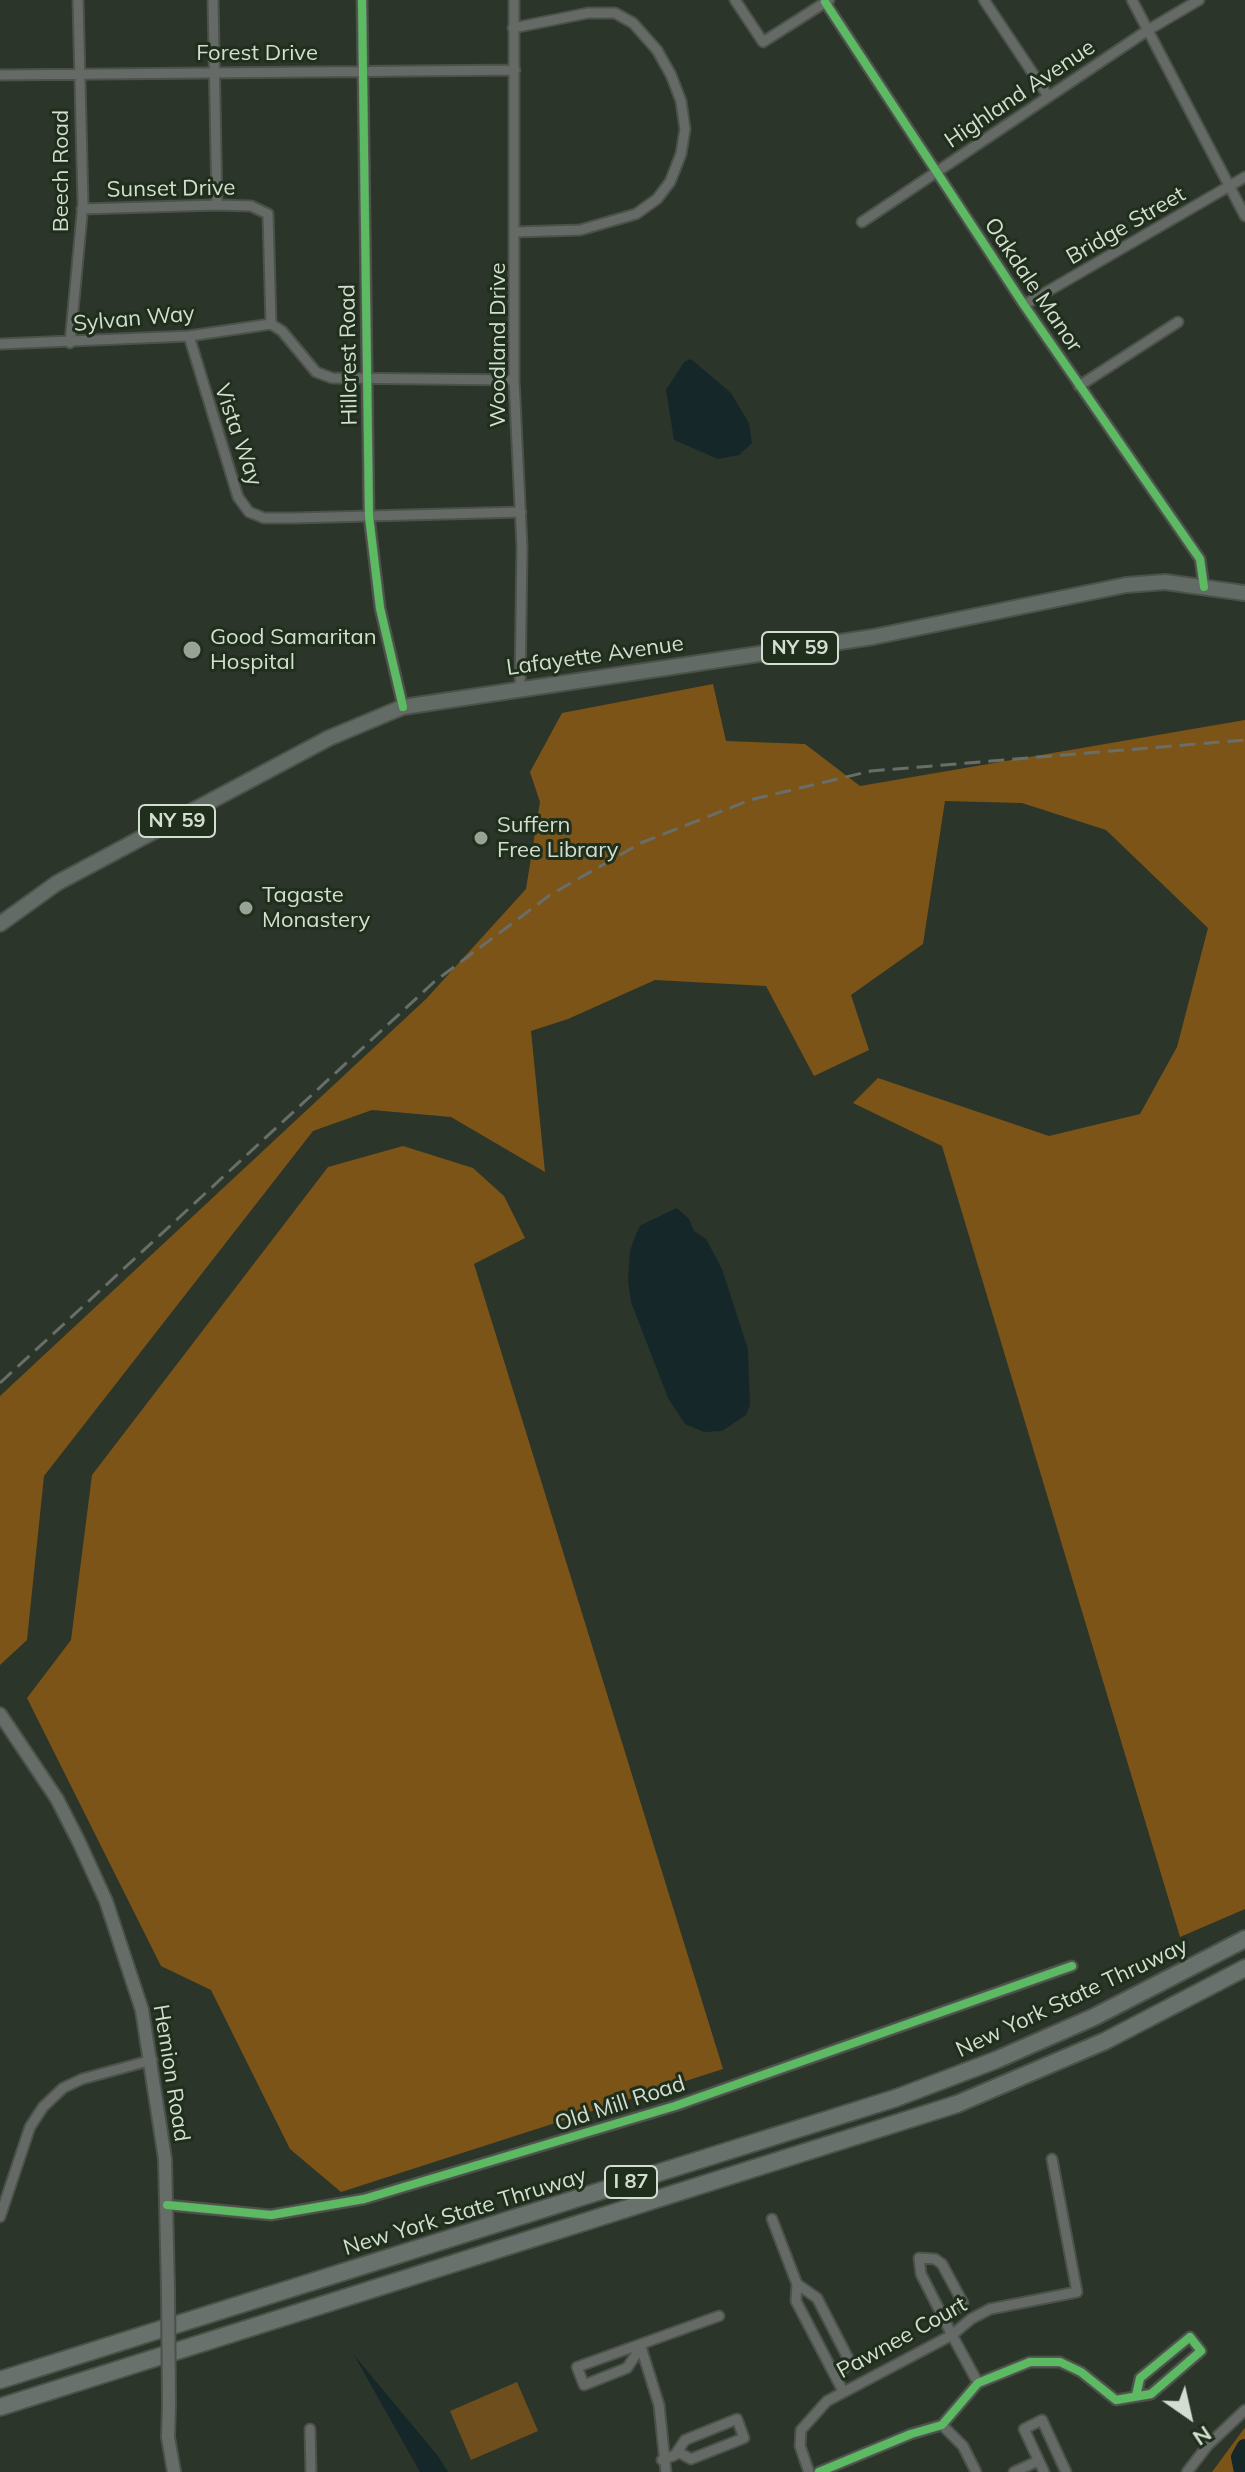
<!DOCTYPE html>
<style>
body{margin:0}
#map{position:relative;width:1245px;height:2472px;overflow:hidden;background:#2c352a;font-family:Mulish,sans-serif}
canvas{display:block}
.north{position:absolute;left:1149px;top:2376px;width:80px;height:80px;-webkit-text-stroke:6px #1f2f1c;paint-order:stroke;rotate:146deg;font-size:22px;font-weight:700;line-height:32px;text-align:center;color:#d3ddd1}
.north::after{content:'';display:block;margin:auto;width:28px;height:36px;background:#d3ddd1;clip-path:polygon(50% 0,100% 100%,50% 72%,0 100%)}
</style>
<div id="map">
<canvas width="1245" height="2472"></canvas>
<div class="north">N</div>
</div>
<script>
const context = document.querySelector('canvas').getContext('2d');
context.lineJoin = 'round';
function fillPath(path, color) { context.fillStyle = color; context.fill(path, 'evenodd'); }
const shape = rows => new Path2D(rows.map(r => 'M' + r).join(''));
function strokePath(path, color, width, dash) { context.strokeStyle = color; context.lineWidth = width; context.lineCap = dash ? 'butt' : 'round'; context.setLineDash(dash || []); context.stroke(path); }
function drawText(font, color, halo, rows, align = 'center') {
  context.font = font + ' Mulish,sans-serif'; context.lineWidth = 6; context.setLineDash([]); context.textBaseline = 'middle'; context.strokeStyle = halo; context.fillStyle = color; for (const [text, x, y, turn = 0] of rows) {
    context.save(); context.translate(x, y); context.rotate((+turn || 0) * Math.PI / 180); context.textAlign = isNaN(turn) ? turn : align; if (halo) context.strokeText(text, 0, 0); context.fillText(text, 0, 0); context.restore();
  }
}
fillPath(shape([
 [517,2382,538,2431,471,2460,450,2411]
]), '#6f4e1e');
fillPath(shape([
 [713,684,726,741,805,744,860,786,1245,720,1245,1909,1180,1937,942,1146,853,1103,878,1078,1049,1136,1140,1114,1177,1047,1208,928,1106,830,1022,803,945,801,923,944,851,995,869,1050,814,1076,766,986,655,980,568,1019,531,1031,545,1172,451,1117,372,1110,313,1131,44,1476,27,1640,0,1665,0,1396,426,999,526,889,540,802,530,772,562,713],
 [403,1146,473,1168,504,1196,525,1238,474,1264,723,2069,341,2192,290,2149,211,1990,161,1966,27,1698,71,1640,92,1475,328,1167],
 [1245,2428,1245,2472,1212,2472,1243,2430]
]), '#7c5418');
fillPath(shape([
 [691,359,731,393,749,423,752,443,739,455,718,459,674,440,666,390,684,362],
 [677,1208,689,1219,694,1231,706,1239,722,1269,748,1349,750,1405,746,1415,722,1431,704,1432,685,1424,668,1398,631,1302,628,1280,630,1251,636,1234,641,1225],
 [354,2355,438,2456,448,2472,420,2472]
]), '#162729');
strokePath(shape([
 [1243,2472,1240,2457,1245,2448]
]), '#162729', 18);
const street = shape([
 [213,0,217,205],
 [362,0,369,516,380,608,403,707],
 [514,0,514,380,522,547,520,690],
 [735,0,763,42,829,0],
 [984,0,1048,96],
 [1132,0,1245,216],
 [825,2,1024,305,1200,559,1204,587],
 [513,28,588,13,615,13,633,23,657,50,671,75,681,101,685,129,681,154,670,182,657,199,636,214,580,230,516,232],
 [0,75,515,70],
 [82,209,217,205,251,206,268,214,271,324],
 [862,222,1148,30,1199,0],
 [1024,305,1245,177],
 [271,324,282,331,316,372,332,378,514,380],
 [189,336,238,497,249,512,264,518,294,518,521,512],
 [70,343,83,204,78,0],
 [0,344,189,336,271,324],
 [1079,386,1178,322],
 [167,2205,271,2215,364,2199,675,2106,1072,1966],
 [0,2217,30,2127,43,2107,63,2088,82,2079,152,2060],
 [772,2219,797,2284,796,2301,843,2391],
 [797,2284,817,2298,849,2360,837,2380],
 [944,2319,963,2303,942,2264,935,2259,919,2258,921,2274,952,2335,978,2383],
 [641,2347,627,2368,584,2385,577,2367,719,2316],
 [641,2347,659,2405,666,2472],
 [942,2425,963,2446,976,2472],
 [310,2429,311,2472],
 [662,2460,675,2455,685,2440,737,2419,744,2438,691,2459,678,2452],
 [809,2472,800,2446,801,2430,827,2401,952,2335,971,2319,990,2309,1077,2292,1052,2159],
 [819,2472,911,2434,942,2425,978,2383,1030,2362,1060,2362,1081,2372,1116,2400,1151,2394,1201,2351,1190,2337,1140,2378,1136,2396],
 [1014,2472,1038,2461],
 [1044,2472,1024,2429,1042,2420,1066,2472],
 [1187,2472,1208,2445,1245,2410]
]);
const secondary = shape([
 [0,1714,57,1799,79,1842,106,1901,142,2010,165,2159,168,2290],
 [169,2405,168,2437,174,2472]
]);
const primary = shape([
 [0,924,57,883,329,738,403,707,873,637,1126,585,1165,582,1245,593]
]);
const highway = shape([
 [0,2380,896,2098,996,2060,1094,2017,1245,1939],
 [0,2407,957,2104,1105,2041,1245,1968]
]);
strokePath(street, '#4b5249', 13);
strokePath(secondary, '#4b5249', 16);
strokePath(primary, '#4b5249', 18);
strokePath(highway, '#4b5249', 20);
strokePath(street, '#656a67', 9);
strokePath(secondary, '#666c68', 12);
strokePath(primary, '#636b66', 14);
strokePath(highway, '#68716b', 16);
strokePath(shape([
 [0,1383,434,982,550,895,641,843,750,800,871,771,1245,740]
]), '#686e6a', 3, [16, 8]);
const secondaryBridge = shape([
 [168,2290,169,2405]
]);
strokePath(secondaryBridge, '#4b5249', 16, []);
strokePath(secondaryBridge, '#666c68', 12);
strokePath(shape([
 [362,0,369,516,380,608,403,707],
 [825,2,1024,305,1200,559,1204,587],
 [167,2205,271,2215,364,2199,675,2106,1072,1966],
 [819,2472,911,2434,942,2425,978,2383,1030,2362,1060,2362,1081,2372,1116,2400,1151,2394,1201,2351,1190,2337,1140,2378,1136,2396]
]), '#5cba63', 8);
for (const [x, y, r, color] of [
 [192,650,10,"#99a297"],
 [481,838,8,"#99a297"],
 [246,908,8,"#99a297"]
]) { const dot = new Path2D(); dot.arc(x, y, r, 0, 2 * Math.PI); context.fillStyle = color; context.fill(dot); strokePath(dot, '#1f2f1c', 3); }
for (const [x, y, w] of [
 [800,648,76],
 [177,821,76],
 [631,2182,52]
]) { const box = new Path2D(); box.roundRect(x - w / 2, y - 16, w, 32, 6); context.fillStyle = '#1f2f1c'; context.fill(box); strokePath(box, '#d3ddd1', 2); }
drawText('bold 20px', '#d3ddd1', null, [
 ["NY 59",800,648],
 ["NY 59",177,821],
 ["I 87",631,2182]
]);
drawText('22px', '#d3ddd1', '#1f2f1c', [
 ["Forest Drive",257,53],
 ["Highland Avenue",1020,94,-34],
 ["Beech Road",61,171,-90],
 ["Sunset Drive",171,189,-1],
 ["Bridge Street",1126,226,-30],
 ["Oakdale Manor",1033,285,56],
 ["Sylvan Way",134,319,-5],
 ["Woodland Drive",498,345,-90],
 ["Hillcrest Road",349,355,-91],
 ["Vista Way",238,435,71],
 ["Lafayette Avenue",595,656,-8],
 ["New York State Thruway",1072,1998,-25],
 ["Hemion Road",171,2073,81],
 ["Old Mill Road",620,2104,-18],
 ["New York State Thruway",465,2212,-17],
 ["Pawnee Court",902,2338,-29]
]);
drawText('22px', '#d3ddd1', '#1f2f1c', [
 ["Good Samaritan",210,637],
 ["Hospital",210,662],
 ["Suffern",497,825],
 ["Free Library",497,850],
 ["Tagaste",262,895],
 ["Monastery",262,920]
], 'left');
</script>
